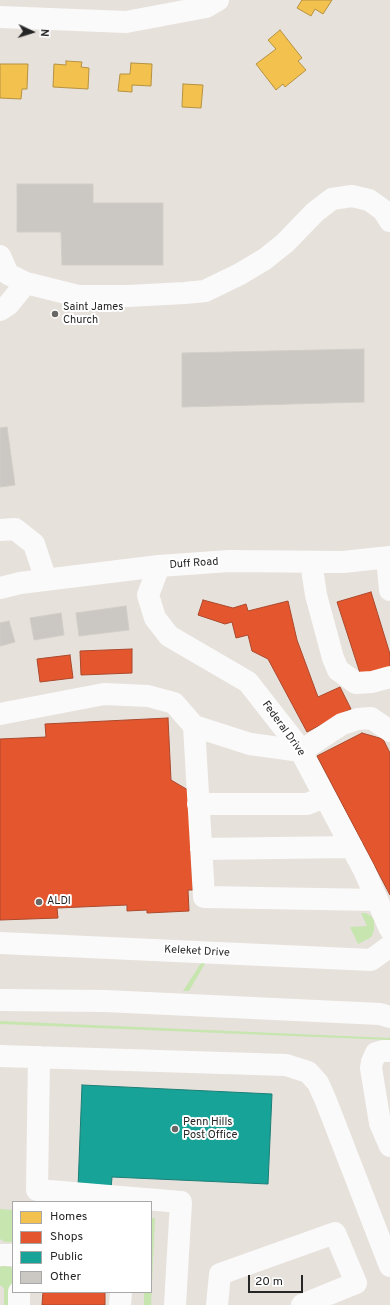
<!DOCTYPE html>
<style>
body{margin:0}
#map{position:relative;width:390px;height:1305px;overflow:hidden;background:#e6e1db;font-family:Overpass,sans-serif}
canvas{display:block}
.legend{position:absolute;left:12px;top:1201px;width:140px;height:92px;box-sizing:border-box;background:#fff;border:1px solid #a8a8a8;margin:0;padding:5px 7px;list-style:none;font-size:12px;color:#262626}
.legend li{display:flex;align-items:center;gap:8px;height:20px}
.legend b{width:20px;border:1px solid #a8a8a8}
.north{position:absolute;left:12px;top:12px;width:40px;height:40px;-webkit-text-stroke:3px #fff;paint-order:stroke;rotate:94deg;font-size:11px;font-weight:700;line-height:16px;text-align:center;color:#262626}
.north::after{content:'';display:block;margin:auto;width:14px;height:18px;background:#262626;clip-path:polygon(50% 0,100% 100%,50% 72%,0 100%)}
.scale{position:absolute;left:248px;top:1275px;width:55px;height:18px;box-sizing:border-box;border:2px solid #262626;border-top:0;padding-left:5px;font-size:12px;line-height:14px;white-space:nowrap;color:#262626;-webkit-text-stroke:3px #fff;paint-order:stroke}
</style>
<div id="map">
<canvas width="390" height="1305"></canvas>
<ul class="legend">
<li><b style="height:11px;background:#f2c14e"></b>Homes</li>
<li><b style="height:11px;background:#e4572e"></b>Shops</li>
<li><b style="height:11px;background:#17a398"></b>Public</li>
<li><b style="height:11px;background:#cbc7c2"></b>Other</li>
</ul>
<div class="north">N</div>
<div class="scale">20 m</div>
</div>
<script>
const context = document.querySelector('canvas').getContext('2d');
context.lineJoin = 'round';
function fillPath(path, color) { context.fillStyle = color; context.fill(path, 'evenodd'); }
const shape = rows => new Path2D(rows.map(r => 'M' + r).join(''));
function strokePath(path, color, width, dash) { context.strokeStyle = color; context.lineWidth = width; context.lineCap = dash ? 'butt' : 'round'; context.setLineDash(dash || []); context.stroke(path); }
function drawText(font, color, halo, rows, align = 'center') {
  context.font = font + ' Overpass,sans-serif'; context.lineWidth = 4; context.setLineDash([]); context.textBaseline = 'middle'; context.strokeStyle = halo; context.fillStyle = color; for (const [text, x, y, turn = 0] of rows) {
    context.save(); context.translate(x, y); context.rotate((+turn || 0) * Math.PI / 180); context.textAlign = isNaN(turn) ? turn : align; if (halo) context.strokeText(text, 0, 0); context.fillText(text, 0, 0); context.restore();
  }
}
fillPath(shape([
 [361,913,365,913,371,916,374,920,374,930,372,936,368,939,358,944,350,927,367,926],
 [203,960,207,960,189,991,183,991],
 [0,1021,390,1038,390,1040,0,1024],
 [0,1209,13,1210,13,1242,5,1242,0,1239],
 [151,1218,155,1218,151,1305,144,1305,144,1292,151,1292],
 [4,1266,10,1267,13,1269,14,1305,4,1305,4,1288,0,1285,0,1267]
]), '#c6e5af');
const homes = shape([
 [302,0,332,0,323,14,315,9,311,16,297,8,302,0],
 [280,30,302,58,298,61,306,70,285,87,283,84,276,90,256,64,276,49,268,40,280,30],
 [66,61,82,62,81,67,89,68,88,89,53,87,54,64,66,65,66,61],
 [131,63,152,64,151,86,132,85,132,92,118,91,120,74,130,74,131,63],
 [0,64,28,64,27,89,22,89,21,99,0,98,0,64],
 [183,84,203,85,201,108,182,107,183,84]
]);
fillPath(homes, '#f2c14e');
strokePath(homes, '#b59242', 1);
const shops = shape([
 [371,592,390,654,390,667,361,676,337,602,371,592],
 [203,600,233,608,246,604,248,611,288,601,297,640,318,697,340,687,351,709,307,732,268,659,252,651,248,635,236,638,232,622,225,624,198,615,203,600],
 [132,649,132,673,81,675,80,651,132,649],
 [70,655,73,678,40,682,37,659,70,655],
 [168,718,171,780,188,790,193,890,188,890,189,911,147,913,147,910,127,911,127,905,57,908,58,918,0,920,0,739,46,737,45,724,168,718],
 [362,733,383,739,390,753,390,895,317,756,362,733],
 [43,1292,105,1292,105,1305,42,1305,43,1292]
]);
fillPath(shops, '#e4572e');
strokePath(shops, '#ab482c', 1);
const public = shape([
 [82,1085,272,1094,268,1184,112,1177,111,1189,78,1188,82,1085]
]);
fillPath(public, '#17a398');
strokePath(public, '#1c7e76', 1);
const building = shape([
 [17,184,93,184,93,203,163,203,163,265,62,265,61,232,17,232,17,184],
 [364,349,364,402,182,407,182,353,364,349],
 [7,427,15,485,0,487,0,428,7,427],
 [126,606,129,630,79,636,76,613,126,606],
 [61,613,64,635,34,640,30,618,61,613],
 [9,621,15,642,0,646,0,623,9,621]
]);
fillPath(building, '#cbc7c2');
strokePath(building, '#d1cdc7', 1);
strokePath(shape([
 [0,17,126,22,206,7,218,0],
 [0,256,8,274,26,283,78,296,128,296,185,293,205,291,240,274,265,259,285,243,315,212,332,199,352,196,369,200,383,210,390,221],
 [0,310,8,305,26,283],
 [0,530,15,529,34,544,46,580],
 [387,558,390,590],
 [311,562,316,595,333,658,338,670,356,683,372,682,390,677],
 [159,566,148,595,155,618,169,636,248,682,298,746,364,870,390,929],
 [0,588,20,583,159,566,229,561,343,562,390,557],
 [0,714,104,694,148,696,174,703,194,726,250,744,301,751,342,724,358,719,371,718,390,731],
 [194,726,204,897,377,900],
 [198,804,307,804,325,797],
 [201,849,352,847],
 [0,943,371,960,390,946],
 [0,1000,105,1001,380,1014,390,1017],
 [390,1051,383,1051,376,1053,372,1062,371,1068,380,1123,390,1146],
 [0,1056,286,1065,308,1072,318,1083,326,1101,390,1266],
 [39,1057,37,1190,181,1202,175,1305],
 [0,1255,13,1255],
 [19,1292,19,1305],
 [120,1305,121,1292],
 [217,1305,220,1274,335,1233,356,1283,302,1305]
]), '#fbfafa', 22);
for (const [x, y, r, color] of [
 [55,314,4,"#696765"],
 [39,902,4,"#696765"],
 [175,1129,4,"#696765"]
]) { const dot = new Path2D(); dot.arc(x, y, r, 0, 2 * Math.PI); context.fillStyle = color; context.fill(dot); strokePath(dot, '#fff', 1.5); }
drawText('11px', '#262626', '#fff', [
 ["Saint James",63,308],
 ["Church",63,321],
 ["ALDI",47,902],
 ["Penn Hills",183,1123],
 ["Post Office",183,1136]
], 'left');
drawText('11px', '#262626', '#fff', [
 ["Duff Road",194,564,-4],
 ["Federal Drive",283,729,54],
 ["Keleket Drive",197,952,3]
]);
</script>
